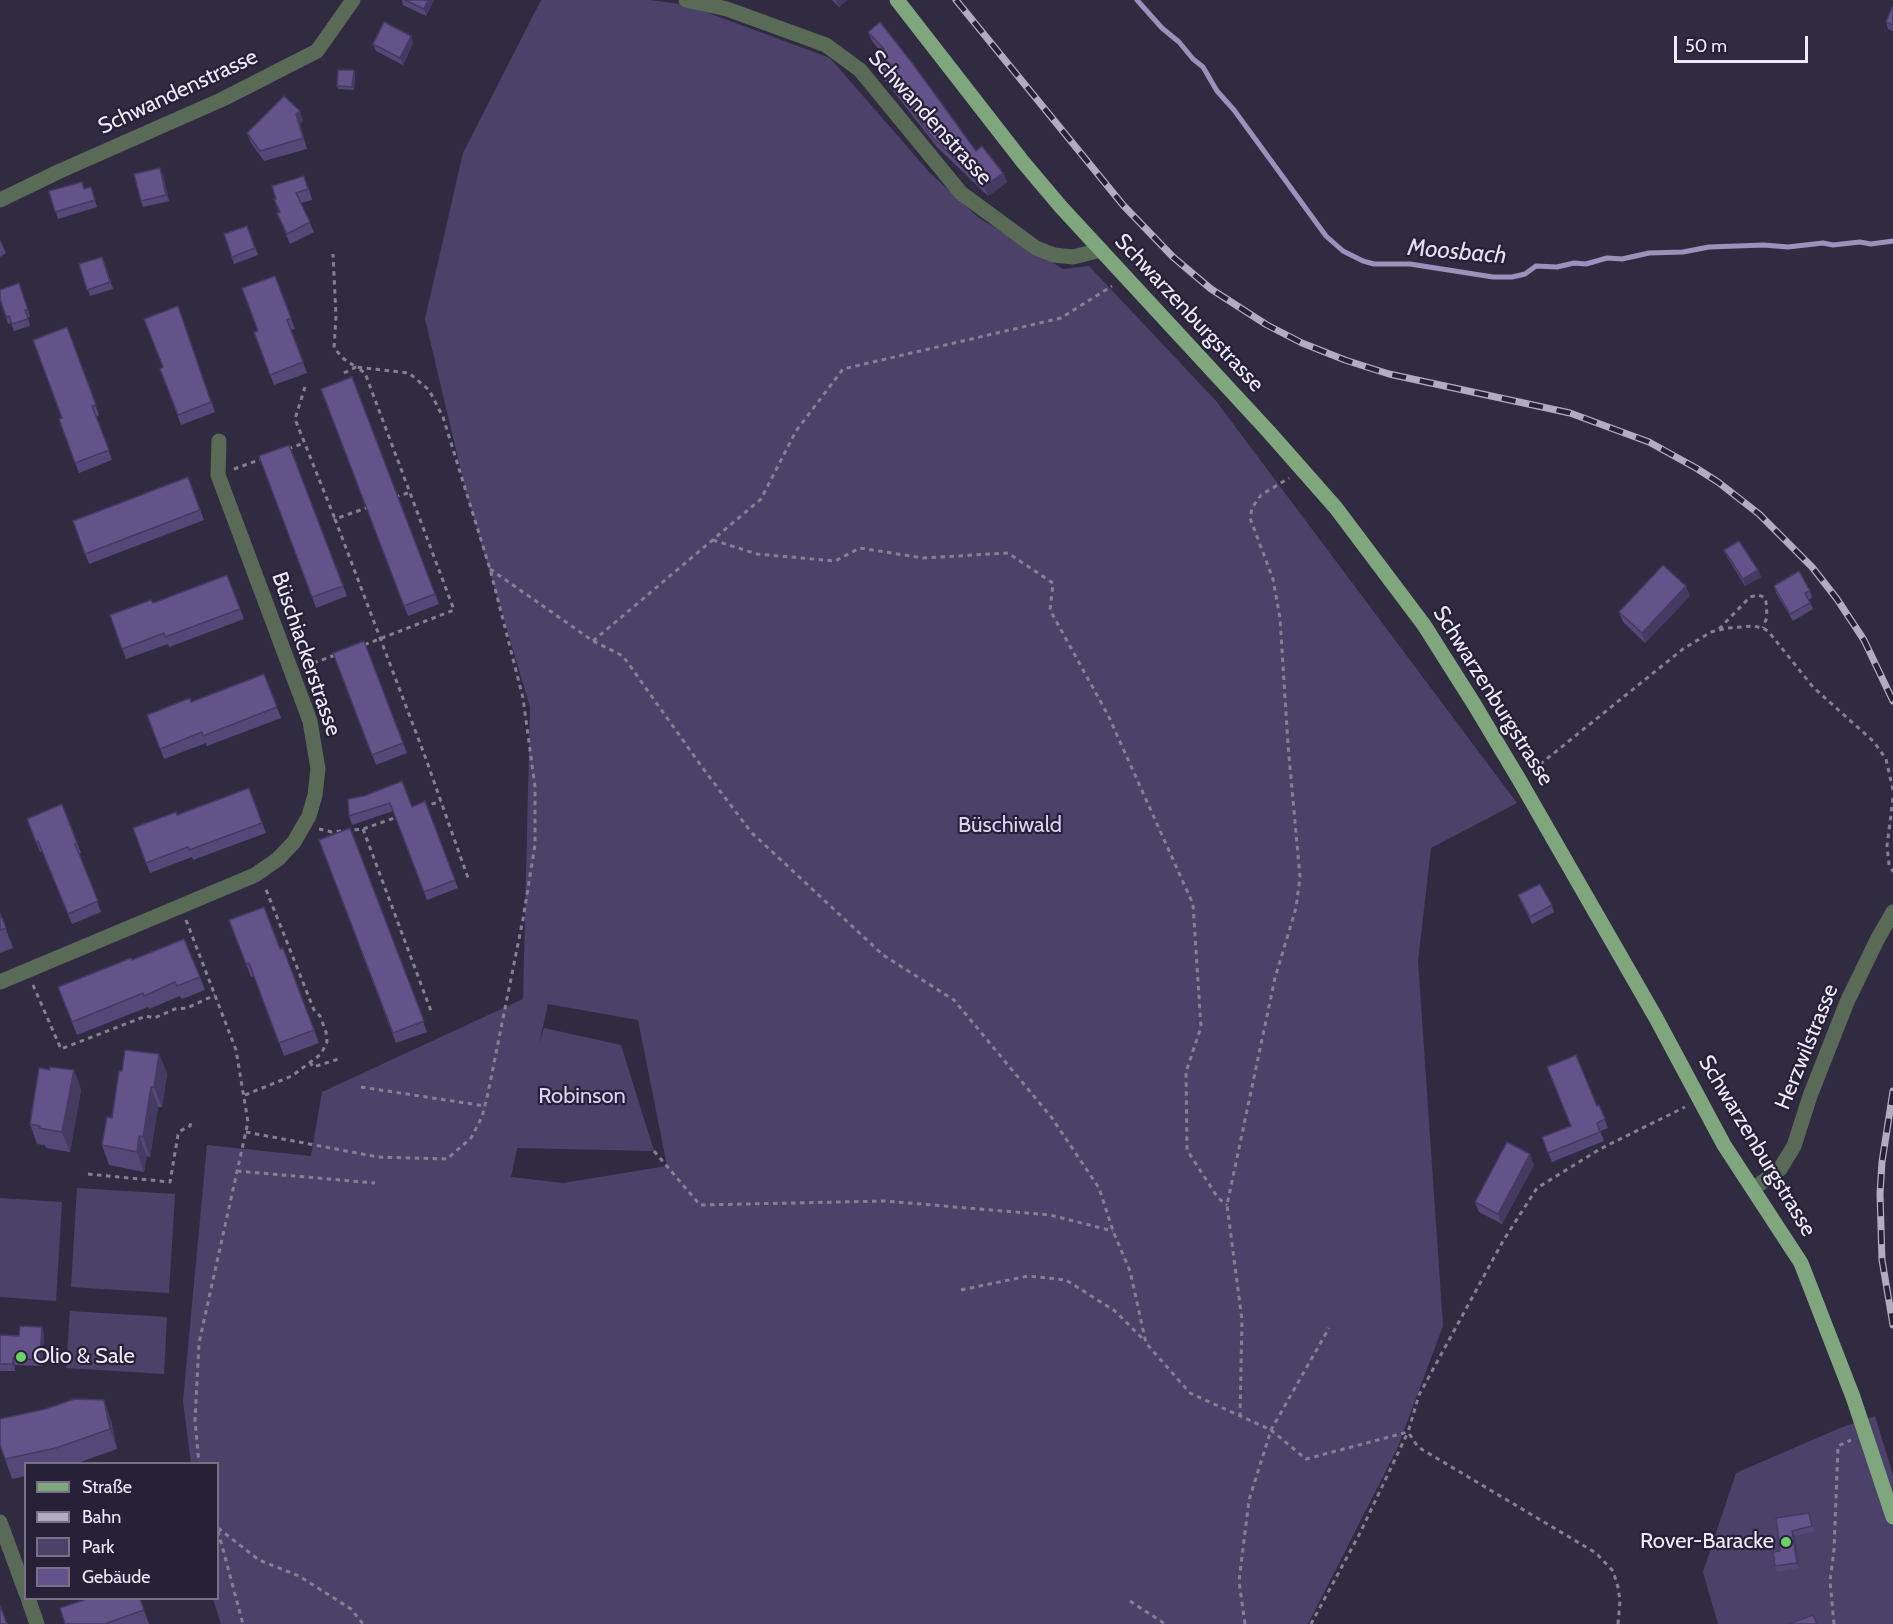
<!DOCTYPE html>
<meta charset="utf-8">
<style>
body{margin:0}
#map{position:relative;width:1893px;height:1624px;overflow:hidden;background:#312b42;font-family:Cabin,sans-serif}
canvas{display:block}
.legend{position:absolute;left:24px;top:1462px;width:195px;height:138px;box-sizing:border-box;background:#272137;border:2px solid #767185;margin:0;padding:8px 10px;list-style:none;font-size:18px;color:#edeaf9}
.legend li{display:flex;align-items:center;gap:12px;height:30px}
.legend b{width:30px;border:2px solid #767185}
.scale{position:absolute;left:1674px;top:36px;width:134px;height:27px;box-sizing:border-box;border:3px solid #edeaf9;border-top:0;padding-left:8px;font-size:18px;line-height:21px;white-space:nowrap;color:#edeaf9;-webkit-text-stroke:4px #272137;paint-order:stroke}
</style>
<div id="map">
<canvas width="1893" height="1624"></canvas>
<ul class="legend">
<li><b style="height:8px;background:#7fa67c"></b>Straße</li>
<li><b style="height:8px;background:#b1adbe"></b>Bahn</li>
<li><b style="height:16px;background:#4c4269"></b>Park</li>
<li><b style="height:16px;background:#63538a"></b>Gebäude</li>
</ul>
<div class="scale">50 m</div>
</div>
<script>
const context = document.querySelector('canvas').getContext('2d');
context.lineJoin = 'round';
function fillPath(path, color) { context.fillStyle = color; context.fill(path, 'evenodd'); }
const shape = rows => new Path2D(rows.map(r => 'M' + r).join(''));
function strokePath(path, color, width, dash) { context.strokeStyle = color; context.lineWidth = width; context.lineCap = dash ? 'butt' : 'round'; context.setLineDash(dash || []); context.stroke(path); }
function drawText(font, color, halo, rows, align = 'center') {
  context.font = font + ' Cabin,sans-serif'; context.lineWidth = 4.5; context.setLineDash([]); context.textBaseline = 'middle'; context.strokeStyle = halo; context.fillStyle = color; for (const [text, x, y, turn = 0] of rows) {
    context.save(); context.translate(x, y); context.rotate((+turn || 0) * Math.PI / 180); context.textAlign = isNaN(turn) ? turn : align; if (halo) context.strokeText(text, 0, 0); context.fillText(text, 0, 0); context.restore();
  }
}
fillPath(shape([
 [541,0,650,0,687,5,830,58,930,173,979,218,1063,269,1089,266,1216,401,1517,803,1431,848,1418,961,1443,1326,1397,1449,1308,1624,221,1624,213,1599,218,1598,218,1464,191,1464,183,1401,207,1145,311,1156,322,1092,523,999,530,707,466,492,425,319,463,153],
 [548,1004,638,1020,667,1166,563,1183,511,1177,517,1148,654,1151,621,1045,544,1028,539,1044],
 [77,1188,175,1194,169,1293,71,1287],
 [0,1198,62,1202,56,1301,0,1297],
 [70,1311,167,1317,164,1374,66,1368],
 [1875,1416,1893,1475,1893,1624,1718,1624,1703,1572,1736,1473,1840,1428]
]), '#4c4269');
strokePath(shape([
 [1137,0,1162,28,1179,42,1193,59,1203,67,1217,91,1234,110,1326,236,1343,251,1363,261,1374,264,1410,264,1493,277,1512,277,1525,274,1536,266,1557,267,1574,263,1586,264,1607,258,1622,259,1649,253,1683,252,1709,247,1764,245,1788,247,1823,243,1833,245,1860,242,1871,244,1893,241]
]), '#9c90bd', 5);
strokePath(shape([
 [344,373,356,367,365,373,454,610,364,645],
 [305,387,295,419,335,519],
 [288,449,304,443],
 [234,469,262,459],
 [395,497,411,492],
 [369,507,335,519,426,759,468,878],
 [713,540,757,554,835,561,860,548,923,558,1008,553,1053,583,1050,610,1108,715,1193,904,1201,1027,1186,1072,1187,1150,1218,1198,1227,1205],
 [490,569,593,641,623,656,702,767,751,832,883,955,954,1000,1052,1118,1099,1188,1113,1231,1130,1271,1146,1343,1190,1393,1271,1430,1306,1459,1408,1432],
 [1719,629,1750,597,1758,595,1764,597,1766,602,1767,617,1763,628],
 [593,641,761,499,796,431,843,369,1061,318,1112,286],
 [305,666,338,654],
 [1533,770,1683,649,1711,632,1728,628,1753,626,1763,628,1768,631,1813,687,1874,742,1886,759,1893,790],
 [1893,798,1887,846,1889,864,1893,872],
 [423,807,441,801],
 [319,829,332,832,363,829,397,817],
 [363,829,431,1011],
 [186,920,236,1050,248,1122,199,1343,195,1420,199,1464],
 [33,985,61,1049,146,1016,154,1018,175,1009,187,1008,215,995],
 [310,1062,313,1067,342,1058],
 [361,1087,485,1106],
 [245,1095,292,1076,321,1054,327,1042,326,1032,320,1016,314,1010,265,887],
 [246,1132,378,1157,447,1159,471,1138,482,1117,488,1093,523,919,535,845,535,787,523,698,490,569,443,417,429,390,409,373,356,367,344,359,334,348,336,316,333,254],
 [654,1151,700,1205,885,1201,1050,1215,1113,1231],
 [237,1171,375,1183],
 [88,1174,170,1182,178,1135,180,1131,190,1126,192,1119],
 [961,1290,1028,1276,1066,1280,1115,1311,1145,1341],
 [1240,1417,1242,1320,1227,1205,1275,978,1296,908,1300,877,1288,745,1280,618,1273,579,1250,518,1252,508,1261,495,1289,478],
 [218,1528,259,1560,299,1576,351,1609,363,1624],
 [218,1531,243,1624],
 [1130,1601,1165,1624],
 [1245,1624,1239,1581,1249,1500,1271,1430,1329,1328],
 [1311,1624,1360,1533,1408,1432],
 [1618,1624,1620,1601,1618,1587,1613,1571,1596,1553,1418,1447,1408,1432,1419,1395,1503,1241,1537,1188,1600,1149,1685,1107],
 [1834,1624,1830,1581,1834,1550,1838,1446,1851,1440]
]), '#848093', 3, [4.5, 4.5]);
strokePath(shape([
 [686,0,727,9,826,45,860,70,961,193,1036,248,1054,255,1073,257,1101,250],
 [0,200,60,171,223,99,317,51,353,0],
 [0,982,255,875,278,859,294,842,309,816,315,795,318,769,310,721,218,475,219,441],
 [1753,1189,1780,1169,1794,1146,1810,1096,1847,1002,1877,940,1893,912],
 [0,1522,26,1593],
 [28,1598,37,1624]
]), '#596b56', 15);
strokePath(shape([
 [897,0,1023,162,1061,207,1269,432,1336,508,1424,625,1474,704,1520,781,1656,1018,1724,1145,1801,1263,1853,1397,1893,1517]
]), '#7fa67c', 15);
const rail = shape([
 [956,0,1123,205,1173,257,1211,289,1267,325,1302,343,1345,360,1389,374,1570,413,1649,442,1696,468,1718,482,1759,514,1812,567,1837,599,1864,640,1893,701],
 [1893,1091,1882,1162,1880,1194,1882,1260,1893,1325]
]);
strokePath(rail, '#b1adbe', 7);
strokePath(rail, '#272137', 4.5, [14]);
fillPath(shape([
 [402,0,434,0,426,16,403,5],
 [832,0,847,0,839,7],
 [1893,8,1893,31,1888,29,1886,22],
 [880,22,976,151,1003,173,1007,182,988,196,937,147,880,74,876,64,880,61,878,55,881,52,872,41,868,32],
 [413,43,403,65,376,51,373,44],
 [354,70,355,74,354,90,338,89,337,86],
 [300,111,303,121,300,124,307,149,264,161,251,143,247,133],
 [163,175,169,201,143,207,141,201],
 [308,186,312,200,301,203,314,232,290,244,281,223,277,213,279,212,274,199],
 [91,187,97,207,58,219,49,191,85,189],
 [247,226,258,255,234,264,224,234],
 [0,240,6,253,0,257],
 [79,264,105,264,113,289,90,296],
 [275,276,295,329,291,330,307,373,274,385,254,332,258,331],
 [19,283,30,317,28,317,30,326,14,331,11,323,8,324,6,317],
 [178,306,215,412,181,425,160,369,163,368],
 [67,327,99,415,96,417,112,460,79,473,59,419,62,418],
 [352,377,439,604,408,616,321,389],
 [289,445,347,596,316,608,259,456],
 [188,477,204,520,89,564,73,521],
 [1724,550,1758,570,1761,577,1745,586,1727,557],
 [227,575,244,619,169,647,168,644,126,659,110,615,153,603],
 [1774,586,1810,591,1812,597,1809,600,1813,609,1793,621,1776,593],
 [1690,596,1645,643,1623,622,1619,612],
 [364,641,407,753,376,765,333,653],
 [264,674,281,718,207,746,206,743,164,759,147,715,191,702],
 [249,788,266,833,193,860,192,857,150,873,133,828,177,815],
 [364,796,412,807,425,801,458,888,427,900,393,811,352,825,349,816],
 [62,804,81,853,79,854,101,912,72,924,42,851,40,852,27,819],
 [350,828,427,1032,396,1043,319,840],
 [1518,895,1552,905,1554,912,1532,924,1521,902],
 [0,913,13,948,0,953],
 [229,920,280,949,283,948,319,1043,284,1056,254,976,251,977],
 [132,960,200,977,205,990,182,999,180,996,149,1009,148,1007,77,1035,58,987],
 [159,1054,167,1074,162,1107,158,1107,150,1157,147,1156,144,1172,109,1165,102,1145,112,1118,122,1071],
 [50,1070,74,1070,81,1090,70,1152,46,1148,45,1145,37,1144,30,1124],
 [1599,1105,1608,1128,1600,1131,1604,1141,1552,1162,1542,1137,1570,1126],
 [1534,1165,1502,1224,1479,1212,1475,1202],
 [42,1327,44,1334,42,1366,15,1365,15,1371,0,1371,0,1335,19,1336],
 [111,1420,117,1449,75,1464,26,1464,26,1476,12,1479,0,1445],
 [1776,1518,1811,1518,1815,1531,1795,1536,1799,1568,1777,1572,1775,1566,1780,1551],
 [140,1599,149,1624,65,1624]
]), '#554777');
fillPath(shape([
 [428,0,434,0,426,16,424,9],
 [836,0,847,0,839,7],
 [411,36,413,43,403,65,400,58],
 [354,70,355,74,354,90,352,87],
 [300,111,303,121,300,124,307,149,296,114],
 [160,168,163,175,169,201,166,195],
 [1003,173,1007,182,988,196,984,187],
 [1758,570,1761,577,1745,586,1743,579],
 [1686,586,1690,596,1645,643,1642,633],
 [159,1054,167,1074,162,1107,154,1087],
 [74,1070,81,1090,70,1152,62,1132],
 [151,1087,158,1107,150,1157,143,1137],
 [139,1136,147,1156,144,1172,137,1152],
 [1530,1154,1534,1165,1502,1224,1498,1214],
 [42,1327,44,1334,42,1366,40,1360],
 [13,1358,15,1365,15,1371,13,1364],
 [104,1400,111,1420,117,1449,110,1429],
 [1792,1531,1795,1536,1799,1568,1797,1563]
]), '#453a61');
const building = shape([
 [405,0,428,0,424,9,405,0],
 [1892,7,1893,8,1893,25,1886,22,1892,7],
 [384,22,411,36,400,58,373,44,384,22],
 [880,22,913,64,976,151,982,146,1003,173,984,187,933,138,876,64,882,60,878,55,884,49,868,32,880,22],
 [338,70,354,70,352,87,337,86,338,70],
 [284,96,300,111,296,114,303,138,260,151,247,133,284,96],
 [160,168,166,195,141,201,134,174,160,168],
 [304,176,308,189,296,193,310,222,287,234,277,213,280,212,274,199,276,199,272,186,304,176],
 [82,182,84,189,91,187,95,200,55,212,49,191,82,182],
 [247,226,255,248,232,257,224,234,247,226],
 [102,257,110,282,87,290,79,264,102,257],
 [275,276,291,318,287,320,303,362,270,375,254,332,258,331,242,288,275,276],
 [19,283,28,310,25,310,28,319,12,324,9,316,6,317,0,299,0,290,19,283],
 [178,306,211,402,178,415,160,369,163,367,144,319,178,306],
 [67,327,96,405,92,406,109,450,75,463,59,419,62,418,33,340,67,327],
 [352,377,435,594,404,606,321,389,352,377],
 [289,445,343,586,312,597,259,456,289,445],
 [188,477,200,510,85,554,73,521,188,477],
 [1739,541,1758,570,1743,579,1724,550,1739,541],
 [1663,565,1686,586,1642,633,1619,612,1663,565],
 [1799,571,1810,591,1805,593,1810,603,1790,614,1774,586,1799,571],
 [227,575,240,609,165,637,164,633,122,649,110,615,151,600,153,603,227,575],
 [364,641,403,743,372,755,333,653,364,641],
 [264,674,277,707,203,736,202,732,160,749,147,715,190,698,191,702,264,674],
 [402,781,412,807,425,801,455,880,424,892,390,803,349,816,348,799,364,796,402,781],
 [249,788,262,823,189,850,188,847,146,863,133,828,176,812,177,815,249,788],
 [62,804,77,843,75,844,98,901,68,914,38,841,36,842,27,819,62,804],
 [350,828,424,1021,393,1033,319,840,350,828],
 [1540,884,1552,905,1530,917,1518,895,1540,884],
 [264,907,280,949,283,948,314,1030,279,1043,249,963,246,964,229,920,264,907],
 [0,913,6,928,0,930,0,913],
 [184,939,200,977,177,986,175,982,144,996,143,993,72,1022,58,987,131,958,132,960,184,939],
 [125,1050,159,1054,154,1087,151,1087,143,1137,139,1136,137,1152,102,1145,107,1117,112,1118,119,1071,122,1071,125,1050],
 [1576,1055,1597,1106,1599,1105,1605,1119,1597,1123,1600,1132,1548,1153,1542,1137,1571,1126,1547,1067,1576,1055],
 [50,1067,74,1070,62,1132,39,1128,40,1126,30,1124,39,1068,50,1070,50,1067],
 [1507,1142,1530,1154,1498,1214,1475,1202,1507,1142],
 [20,1326,42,1327,40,1360,13,1358,13,1364,0,1364,0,1335,19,1336,20,1326],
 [75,1399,104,1400,110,1429,56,1448,5,1459,0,1445,0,1419,45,1409,75,1399],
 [1809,1513,1812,1526,1792,1531,1797,1563,1775,1566,1773,1552,1780,1551,1776,1518,1809,1513],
 [87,1599,140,1599,144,1610,107,1623,107,1624,65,1624,60,1608,87,1599],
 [0,1605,7,1624,0,1624,0,1605],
 [1813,1615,1817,1624,1789,1624,1813,1615]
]);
fillPath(building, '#63538a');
strokePath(building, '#453a61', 1.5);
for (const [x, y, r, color] of [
 [21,1357,6,"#6bd363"],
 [1786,1542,6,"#6bd363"]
]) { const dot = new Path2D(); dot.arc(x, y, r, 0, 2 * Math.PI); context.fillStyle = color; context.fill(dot); strokePath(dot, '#272137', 2); }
drawText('22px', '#edeaf9', '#272137', [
 ["Schwandenstrasse",178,92,-25],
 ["Schwandenstrasse",930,118,48],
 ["Schwarzenburgstrasse",1189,313,47],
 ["Büschiackerstrasse",306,654,71],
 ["Schwarzenburgstrasse",1493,696,58],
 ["Herzwilstrasse",1807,1047,-68],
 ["Schwarzenburgstrasse",1757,1146,59]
]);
drawText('22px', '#dbd3f5', '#272137', [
 ["Büschiwald",1010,826],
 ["Robinson",582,1097]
]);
drawText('22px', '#edeaf9', '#272137', [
 ["Olio & Sale",33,1357],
 ["Rover-Baracke",1774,1542,"right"]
], 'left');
drawText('italic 24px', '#e4e0f2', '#272137', [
 ["Moosbach",1457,252,5]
]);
</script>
